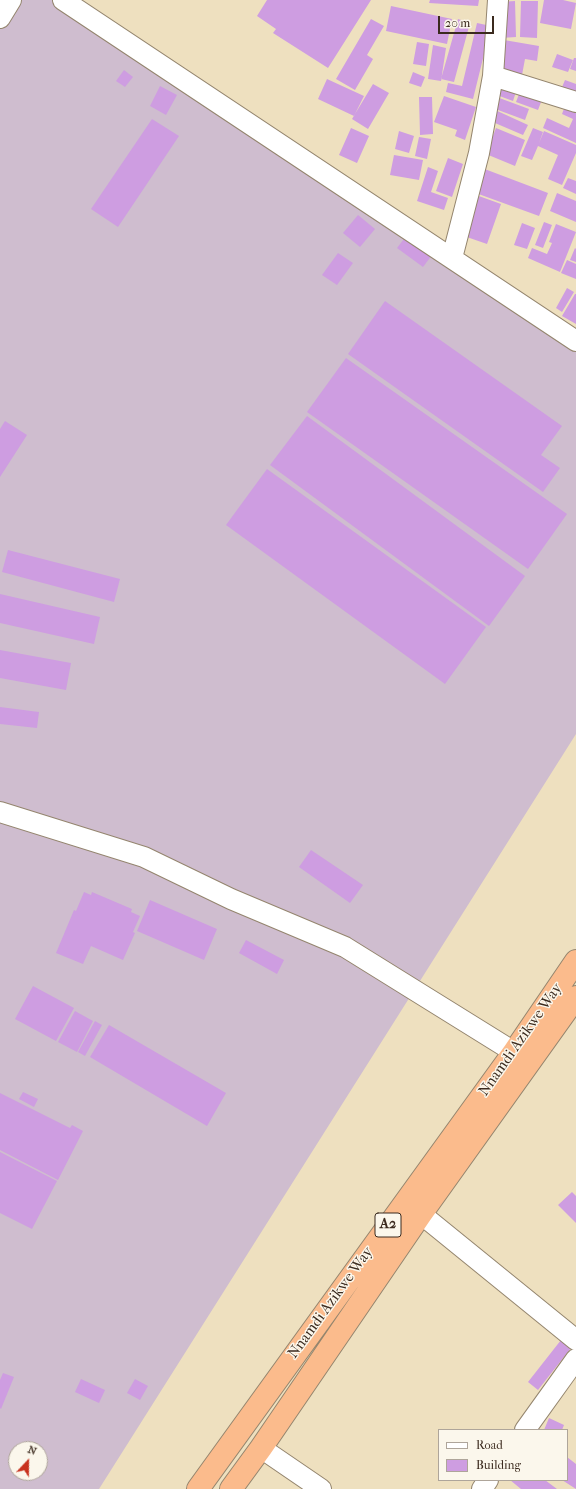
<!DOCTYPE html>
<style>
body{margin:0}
#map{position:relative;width:576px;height:1489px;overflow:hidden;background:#eee0bf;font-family:"IM FELL French Canon",serif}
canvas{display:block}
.legend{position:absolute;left:438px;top:1429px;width:130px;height:52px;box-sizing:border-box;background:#fbf7ec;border:1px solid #aea59a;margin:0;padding:5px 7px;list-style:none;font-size:12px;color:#3b2a1e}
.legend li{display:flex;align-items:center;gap:8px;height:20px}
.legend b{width:20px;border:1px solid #aea59a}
.north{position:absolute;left:8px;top:1441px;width:40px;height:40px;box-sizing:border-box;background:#fbf7ec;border:1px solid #aea59a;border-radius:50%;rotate:22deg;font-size:11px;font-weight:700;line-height:16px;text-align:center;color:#3b2a1e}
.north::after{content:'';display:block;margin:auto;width:14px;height:18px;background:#c8321e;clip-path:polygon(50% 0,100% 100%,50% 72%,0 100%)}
.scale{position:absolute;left:438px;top:16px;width:56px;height:18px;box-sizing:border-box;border:2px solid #3b2a1e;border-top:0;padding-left:5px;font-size:12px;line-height:14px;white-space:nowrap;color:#3b2a1e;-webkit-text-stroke:3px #fbf7ec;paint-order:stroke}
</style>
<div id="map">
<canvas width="576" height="1489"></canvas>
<ul class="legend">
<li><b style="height:5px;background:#fff"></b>Road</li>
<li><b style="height:11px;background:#ce9de1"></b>Building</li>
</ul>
<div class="north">N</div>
<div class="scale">20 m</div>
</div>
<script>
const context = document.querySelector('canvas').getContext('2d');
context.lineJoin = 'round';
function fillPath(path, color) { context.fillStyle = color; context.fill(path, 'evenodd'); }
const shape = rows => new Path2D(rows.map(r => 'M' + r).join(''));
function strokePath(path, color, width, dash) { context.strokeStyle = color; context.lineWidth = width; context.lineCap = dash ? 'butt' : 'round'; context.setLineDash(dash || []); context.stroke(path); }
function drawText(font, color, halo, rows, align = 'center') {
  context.font = font + ' "IM FELL French Canon",serif'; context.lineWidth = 3; context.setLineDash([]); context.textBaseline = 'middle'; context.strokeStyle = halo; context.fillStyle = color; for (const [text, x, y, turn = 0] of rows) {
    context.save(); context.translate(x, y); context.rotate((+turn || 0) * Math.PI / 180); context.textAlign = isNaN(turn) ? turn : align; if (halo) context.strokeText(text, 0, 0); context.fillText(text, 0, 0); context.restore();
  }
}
fillPath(shape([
 [0,0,59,0,576,348,576,734,99,1489,0,1489],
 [16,1449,40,1449,40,1473,16,1473]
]), '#cfbdcf');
fillPath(shape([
 [267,0,371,0,328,68,273,33,276,29,257,16],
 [430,0,479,0,478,6,429,3],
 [544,0,563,0,576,3,571,29,540,23],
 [515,1,516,37,501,38,500,2],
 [521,1,538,1,537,38,520,37],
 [391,6,452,19,447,44,386,31],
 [371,19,384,26,367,55,373,59,355,90,336,79],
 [458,19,470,23,454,82,441,79],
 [477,23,491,26,473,99,446,92,448,83,462,86],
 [504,40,539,46,537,61,525,59,522,75,499,72],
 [417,42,429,44,426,66,413,64],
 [433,45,446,48,441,81,428,79],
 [557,54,573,60,568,72,552,67],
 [574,58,576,58,576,71,570,69],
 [124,70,133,77,125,87,116,81],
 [413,72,425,77,421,87,409,83],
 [327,79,364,96,354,116,318,99],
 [565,80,576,84,576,97,560,92],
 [498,82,517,89,513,101,494,94],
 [373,84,389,93,368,129,352,119],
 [160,86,177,95,166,115,150,106],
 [521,89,543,97,538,110,516,102],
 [444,96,476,107,465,140,455,136,457,130,434,122],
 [494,96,529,109,525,120,490,107],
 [419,97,432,97,433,134,420,135],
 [565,106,576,111,576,143,543,128,547,118,569,128,573,119,562,114],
 [493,109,528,125,523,135,488,120],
 [152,119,179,136,118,227,91,209],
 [351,128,369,136,357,163,339,155],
 [496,128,525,140,515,166,486,154],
 [533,128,543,132,539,143,544,131,576,145,576,153,562,185,548,179,558,155,538,146,532,160,521,156],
 [399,131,414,136,409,153,395,149],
 [419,137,431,139,427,159,415,156],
 [394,155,423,160,419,180,390,175],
 [448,158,463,164,452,197,436,191],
 [428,167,438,171,431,192,448,198,444,210,417,201],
 [482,168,548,193,539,216,473,192],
 [568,178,576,181,576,194,563,188],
 [557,193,576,201,576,222,550,211],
 [476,195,501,204,487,244,461,235],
 [358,215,375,229,360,247,343,233],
 [544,222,552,225,543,248,535,245],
 [522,223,535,228,527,249,514,245],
 [556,224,576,232,560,272,528,258,532,248,547,254,552,243,549,242],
 [407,235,432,255,423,267,397,248],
 [575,248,576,249,576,262,570,260],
 [338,253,353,263,337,285,322,275],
 [567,260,576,264,576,279,561,273],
 [567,288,574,292,562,312,556,308],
 [575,294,576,294,576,324,562,316],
 [385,301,562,426,541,455,560,468,543,492,348,354],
 [346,358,567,514,528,569,307,412],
 [307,416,525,576,489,626,270,465],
 [5,421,27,435,0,477,0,429],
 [267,469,486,627,445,684,226,525],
 [8,550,120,579,114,602,2,572],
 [0,594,100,617,94,644,0,623],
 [0,650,71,663,66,690,0,678],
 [0,707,39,712,37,728,0,724],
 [311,850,363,885,350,903,299,867],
 [84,892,91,895,92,892,132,909,131,912,140,916,133,932,135,933,123,960,91,946,83,964,56,953,74,910,76,911],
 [150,900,217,929,204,960,137,931],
 [246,940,284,960,277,974,239,953],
 [33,986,74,1008,56,1041,15,1019],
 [75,1011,93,1021,77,1052,58,1042],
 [95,1021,102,1025,85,1056,78,1052],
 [109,1025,226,1093,207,1126,90,1057],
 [23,1092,38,1099,34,1107,19,1099],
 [0,1093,70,1128,72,1125,83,1131,58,1180,0,1150],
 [0,1152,57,1181,32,1229,0,1213],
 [572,1192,576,1196,576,1223,558,1205],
 [561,1340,571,1348,538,1390,528,1382],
 [3,1373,14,1377,1,1409,0,1408,0,1380],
 [81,1379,105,1390,99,1403,75,1392],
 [135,1379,148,1386,140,1400,127,1393],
 [549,1418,564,1425,562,1430,544,1430],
 [567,1457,576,1464,576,1489,562,1480,567,1480],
 [510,1480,545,1480,557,1489,521,1489]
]), '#ce9de1');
const minor = shape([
 [63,0,576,341],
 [0,18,11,0],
 [493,76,576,102],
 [452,258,479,153,493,76,498,0],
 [0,812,144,857,231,899,345,947,514,1052],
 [421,1214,576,1340],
 [525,1430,576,1359],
 [261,1448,321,1489],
 [482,1489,488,1480]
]);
const highway = shape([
 [198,1489,514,1052,576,961],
 [231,1489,261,1448,421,1214,576,997]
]);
strokePath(minor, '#94856e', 22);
strokePath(highway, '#94856e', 24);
strokePath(minor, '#fff', 20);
strokePath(highway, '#fbbb8c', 22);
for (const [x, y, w] of [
 [388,1225,26]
]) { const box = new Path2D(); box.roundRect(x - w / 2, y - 12, w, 24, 3); context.fillStyle = '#fbf7ec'; context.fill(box); strokePath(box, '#3b2a1e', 1); }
drawText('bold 14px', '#3b2a1e', null, [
 ["A2",388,1225]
]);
drawText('15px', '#3b2a1e', '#fbf7ec', [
 ["Nnamdi Azikwe Way",521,1040,-55],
 ["Nnamdi Azikwe Way",331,1303,-54]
]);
</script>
